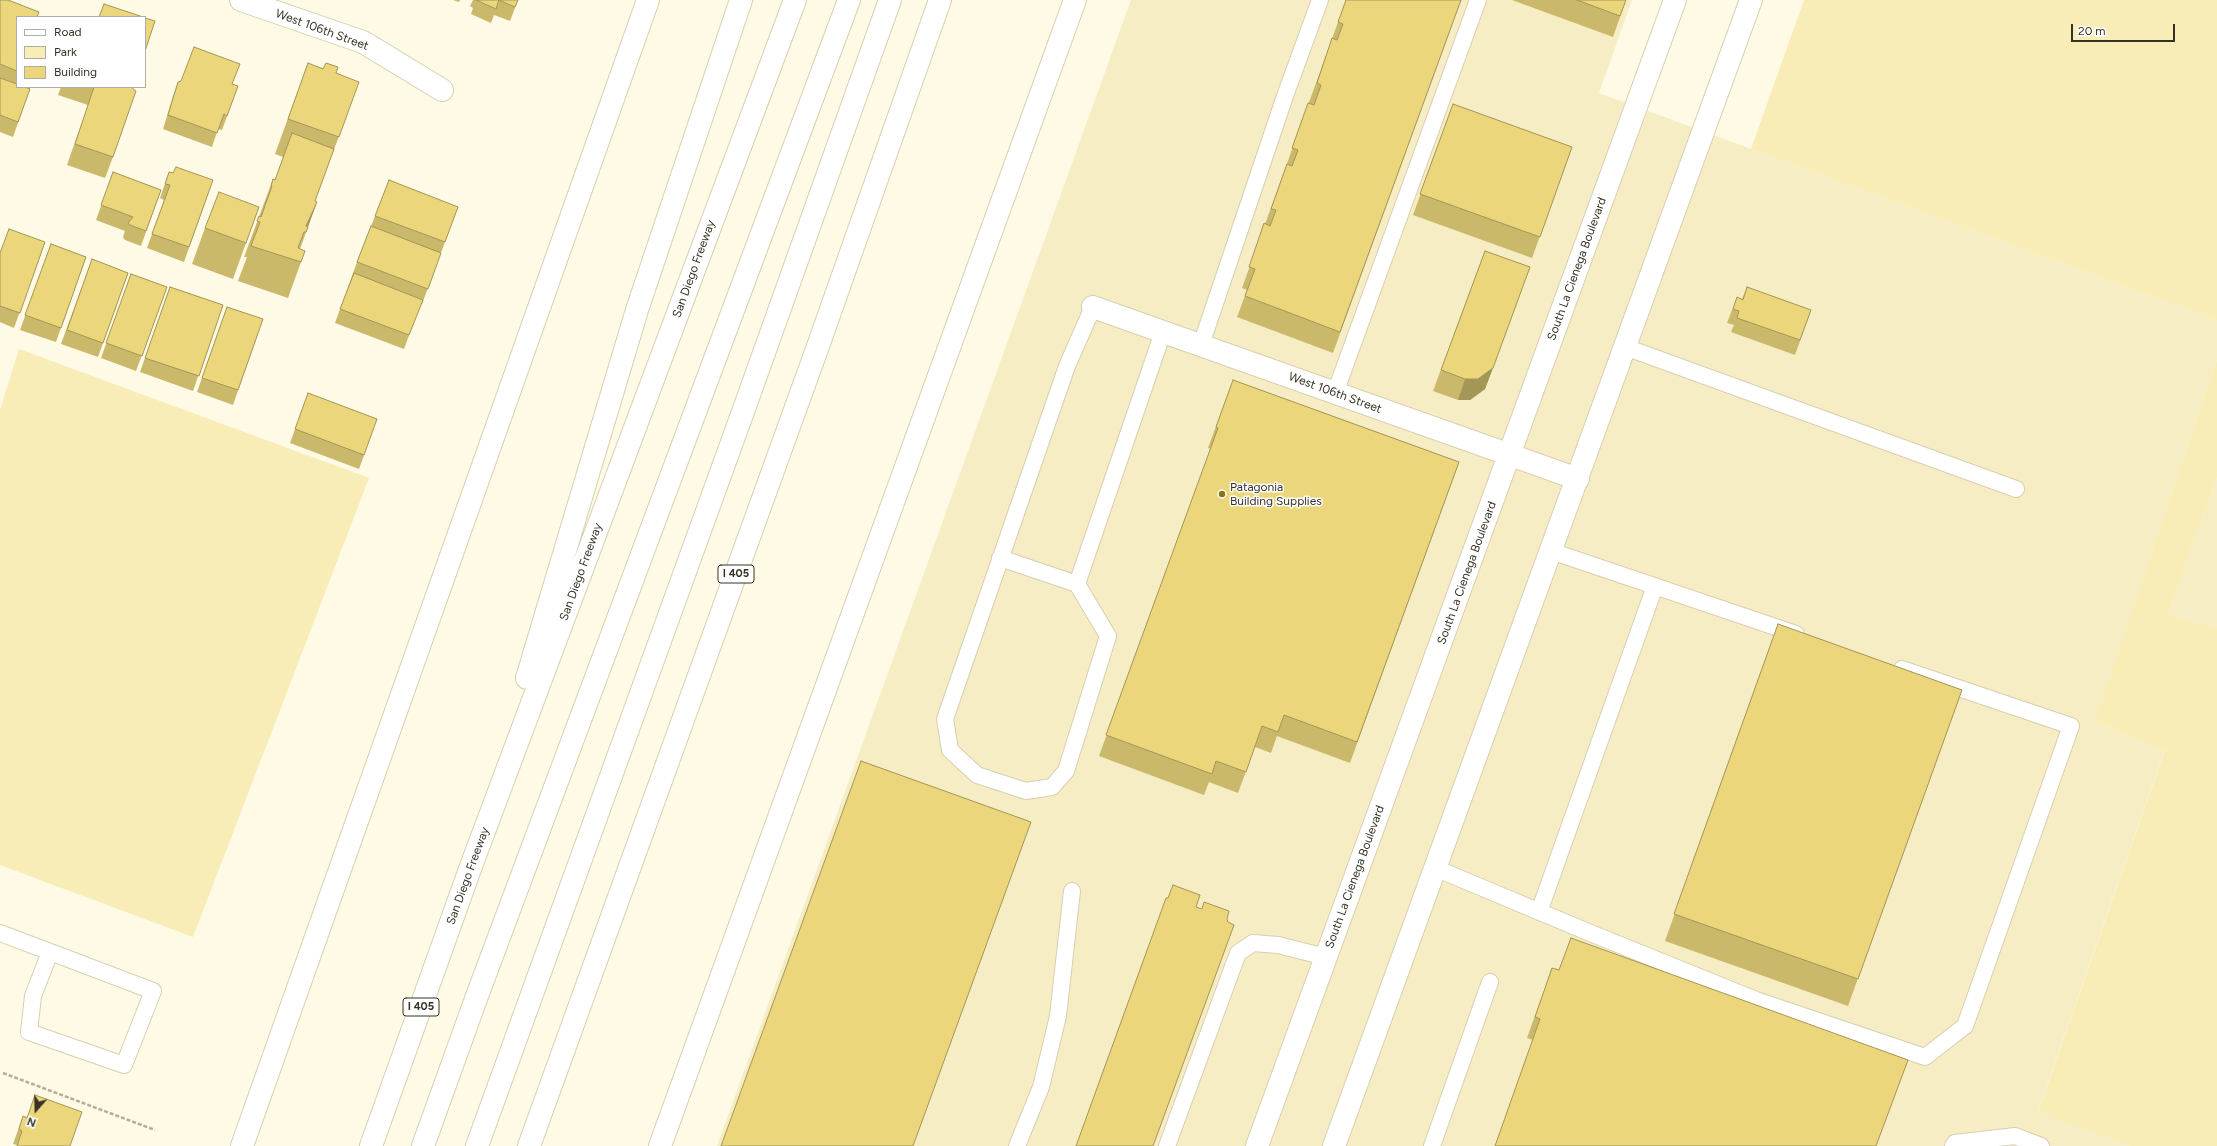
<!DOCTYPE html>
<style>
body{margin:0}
#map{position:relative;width:2217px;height:1146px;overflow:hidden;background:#fefae5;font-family:Figtree,sans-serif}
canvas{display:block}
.legend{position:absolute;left:16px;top:16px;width:130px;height:72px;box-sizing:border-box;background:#fff;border:1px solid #aeada8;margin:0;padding:5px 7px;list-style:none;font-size:12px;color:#353225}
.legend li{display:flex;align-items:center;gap:8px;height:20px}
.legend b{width:20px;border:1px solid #aeada8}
.north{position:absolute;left:16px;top:1090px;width:40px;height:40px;-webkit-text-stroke:3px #fff;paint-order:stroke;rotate:200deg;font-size:11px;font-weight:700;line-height:16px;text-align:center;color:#353225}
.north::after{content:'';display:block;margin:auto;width:14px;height:18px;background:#353225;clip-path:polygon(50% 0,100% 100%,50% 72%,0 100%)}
.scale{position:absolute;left:2071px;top:24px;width:104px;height:18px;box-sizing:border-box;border:2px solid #353225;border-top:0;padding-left:5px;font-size:12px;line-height:14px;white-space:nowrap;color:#353225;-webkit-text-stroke:3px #fff;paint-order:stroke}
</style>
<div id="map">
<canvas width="2217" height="1146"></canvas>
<ul class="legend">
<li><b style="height:5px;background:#fff"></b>Road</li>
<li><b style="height:11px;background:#f8ecb7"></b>Park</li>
<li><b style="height:11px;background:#ebd67c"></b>Building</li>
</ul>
<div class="north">N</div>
<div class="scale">20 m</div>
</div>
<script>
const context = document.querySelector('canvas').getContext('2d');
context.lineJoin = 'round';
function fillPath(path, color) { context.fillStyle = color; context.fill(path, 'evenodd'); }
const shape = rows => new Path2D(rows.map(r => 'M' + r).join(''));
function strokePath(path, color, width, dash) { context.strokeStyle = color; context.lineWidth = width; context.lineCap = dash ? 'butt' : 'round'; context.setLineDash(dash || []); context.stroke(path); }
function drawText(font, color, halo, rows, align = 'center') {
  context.font = font + ' Figtree,sans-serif'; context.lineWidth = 3; context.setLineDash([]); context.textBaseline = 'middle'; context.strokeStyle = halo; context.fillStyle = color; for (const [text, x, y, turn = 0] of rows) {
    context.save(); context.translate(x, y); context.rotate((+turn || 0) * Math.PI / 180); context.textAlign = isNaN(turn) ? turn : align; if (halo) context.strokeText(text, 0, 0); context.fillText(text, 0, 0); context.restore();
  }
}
fillPath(shape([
 [1131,0,1632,0,1599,93,2217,320,2217,360,2094,721,2165,749,2038,1111,2131,1146,717,1146],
 [2217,477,2217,628,2168,614]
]), '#f7edc4');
fillPath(shape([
 [1804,0,2217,0,2217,320,1751,149],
 [19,349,369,478,193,937,0,865,0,410],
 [2217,360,2217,477,2168,614,2217,628,2217,1146,2131,1146,2038,1112,2165,750,2094,721]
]), '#f8ecb7');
const lane = shape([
 [1093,307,1067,366,945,719,950,750,977,775,1026,791,1052,787,1066,771,1108,636,1077,584,1163,332],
 [1201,345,1285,96,1320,0],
 [1625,347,2016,489],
 [1335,393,1478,0],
 [1551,551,1796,634],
 [1000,558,1077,584],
 [1435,868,1588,932,1756,1000,1925,1057,1965,1026,2071,726,1902,669],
 [1539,912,1655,586],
 [0,933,153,991,124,1065,29,1032,33,996,50,952],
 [1017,1146,1041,1087,1058,1016,1072,891],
 [1167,1146,1238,953,1253,943,1278,945,1326,957],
 [1432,1146,1490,982],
 [1953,1146,1955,1143,2015,1136,2041,1146]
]);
const street = shape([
 [241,0,363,42,442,90],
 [1093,307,1578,479]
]);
const secondary = shape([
 [1257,1146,1675,0],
 [1334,1146,1751,0]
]);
const highway = shape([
 [527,678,637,310,741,0],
 [242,1146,648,0],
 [371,1146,470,869,795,0],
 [423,1146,477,996,849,0],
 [477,1146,744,409,890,0],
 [529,1146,817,349,940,0],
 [660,1146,1075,0]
]);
strokePath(lane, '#d7cfaf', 18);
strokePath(street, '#d7cfaf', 24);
strokePath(secondary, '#d7cfaf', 24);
strokePath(highway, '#d7cfaf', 24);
strokePath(shape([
 [3,1073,155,1130]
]), '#b2ae9c', 2.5, [4, 2]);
strokePath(lane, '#fff', 16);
strokePath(street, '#fff', 22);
strokePath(secondary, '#fff', 22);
strokePath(highway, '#fff', 22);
fillPath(shape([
 [0,0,17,17,17,87,30,87,30,89,13,137,0,132],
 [453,0,460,0,459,2],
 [473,0,518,0,510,21,494,15,491,23,471,14,473,8,470,6],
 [1346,0,1461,0,1333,353,1237,317,1247,290,1242,288],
 [1512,0,1626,0,1613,37],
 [308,63,359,82,315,201,317,202,300,249,305,251,288,298,238,281,247,257,244,257,273,179,275,180,283,157,275,154],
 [178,82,232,84,238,86,222,130,218,129,212,147,163,129,173,96],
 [61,87,133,87,113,157,105,178,67,165,88,105,58,95],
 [1453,104,1572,147,1532,258,1413,215],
 [113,172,161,190,141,246,125,240,123,237,125,231,96,220],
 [169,172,173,173,213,180,184,262,147,248,164,200,160,198],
 [389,180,458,207,422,304,421,303,404,349,335,323,357,262],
 [259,207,233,279,192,264,205,228],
 [45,242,14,328,0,322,0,253],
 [51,244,86,257,56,342,20,330],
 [1485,251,1530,267,1485,389,1470,400,1458,400,1433,391],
 [92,259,128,273,98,357,61,344],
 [131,274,167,287,136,371,101,358],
 [170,287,223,305,193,391,140,372],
 [1747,287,1811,310,1795,355,1731,332,1734,325,1727,323,1737,297,1742,299],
 [227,307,263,319,233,405,197,392],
 [1233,380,1459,462,1350,763,1277,736,1271,753,1255,747,1238,793,1209,782,1204,795,1099,756,1211,449,1208,448],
 [308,393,377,419,359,469,290,443],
 [1778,624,1962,690,1848,1006,1665,941],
 [1552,968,1559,970,1533,1040,1527,1038],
 [23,1116,27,1117,17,1145,13,1144]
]), '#cab86b');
fillPath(shape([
 [317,202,306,232,306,226],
 [1493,368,1485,389,1470,400,1458,400,1465,379]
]), '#a49657');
const building = shape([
 [0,0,8,0,39,12,37,17,17,17,17,71,0,64,0,0],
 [476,0,518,0,515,7,499,0,496,9,476,0],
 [1346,0,1461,0,1340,332,1245,296,1255,269,1249,267,1264,223,1270,226,1276,210,1271,209,1287,164,1292,166,1298,150,1292,148,1308,103,1314,105,1321,85,1317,83,1332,38,1337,40,1343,24,1338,22,1346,0],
 [1577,0,1626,0,1620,16,1577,0],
 [104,4,143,17,99,17,104,4],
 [145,18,155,21,145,51,145,18],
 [194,47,240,64,232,84,238,86,227,116,224,114,217,133,168,115,178,82,181,81,194,47],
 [308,63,323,69,326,63,338,67,336,73,359,82,339,137,288,119,308,63],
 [0,78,17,84,17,87,25,87,30,89,18,122,0,115,0,78],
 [94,87,133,87,133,89,136,91,113,157,75,144,94,87],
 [1453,104,1572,147,1540,237,1420,194,1453,104],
 [292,133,334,149,315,201,317,202,306,226,308,227,306,232,304,232,298,248,305,251,301,262,251,246,260,222,257,221,259,216,261,217,272,186,271,186,273,179,275,180,292,133],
 [176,167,213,180,189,247,152,234,170,185,165,184,169,172,173,173,176,167],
 [113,172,161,190,146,231,130,225,128,223,133,217,101,205,113,172],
 [389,180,458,207,445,242,375,216,389,180],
 [219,192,259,207,246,243,205,228,219,192],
 [371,226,441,253,428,289,357,262,371,226],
 [9,229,45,242,20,313,0,306,0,253,9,229],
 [51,244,86,257,61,328,25,315,51,244],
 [1485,251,1530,267,1493,368,1478,379,1465,379,1441,370,1485,251],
 [92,259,128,273,103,343,67,330,92,259],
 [354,273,423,300,409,335,340,309,354,273],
 [131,274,167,287,142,356,106,343,131,274],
 [170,287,223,305,199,376,145,358,170,287],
 [1747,287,1811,310,1800,340,1737,318,1739,311,1733,309,1737,297,1743,300,1747,287],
 [227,307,263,319,238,390,202,378,227,307],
 [1233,380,1459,462,1357,742,1284,715,1278,732,1262,726,1246,772,1216,761,1212,774,1106,735,1218,428,1216,427,1233,380],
 [308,393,377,419,364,455,295,429,308,393],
 [1778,624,1962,690,1858,979,1674,914,1778,624],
 [861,761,1031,822,913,1146,721,1146,861,761],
 [1173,885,1200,895,1196,907,1202,909,1204,902,1229,911,1227,919,1228,922,1234,925,1153,1146,1076,1146,1166,898,1168,898,1173,885],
 [1571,938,1908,1060,1876,1146,1495,1146,1540,1019,1535,1017,1552,968,1559,970,1571,938],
 [35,1095,82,1112,70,1146,17,1146,22,1131,19,1129,23,1116,27,1118,35,1095]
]);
fillPath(building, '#ebd67c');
strokePath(building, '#a49657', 1);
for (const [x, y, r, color] of [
 [1222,494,4,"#897619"]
]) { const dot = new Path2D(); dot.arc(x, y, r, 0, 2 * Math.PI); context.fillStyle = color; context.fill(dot); strokePath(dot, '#fff', 1.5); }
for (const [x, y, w] of [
 [736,574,36],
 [421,1007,36]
]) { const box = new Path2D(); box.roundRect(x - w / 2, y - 9, w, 18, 3); context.fillStyle = '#fff'; context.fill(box); strokePath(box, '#353225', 1); }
drawText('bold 11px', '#353225', null, [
 ["I 405",736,574],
 ["I 405",421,1007]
]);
drawText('12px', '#353225', '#fff', [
 ["West 106th Street",322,30,20],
 ["San Diego Freeway",694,269,-70],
 ["South La Cienega Boulevard",1577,269,-70],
 ["West 106th Street",1335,393,20],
 ["San Diego Freeway",581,572,-70],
 ["South La Cienega Boulevard",1467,573,-70],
 ["San Diego Freeway",468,876,-70],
 ["South La Cienega Boulevard",1355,877,-70]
]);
drawText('12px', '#353225', '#fff', [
 ["Patagonia",1230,487],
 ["Building Supplies",1230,501]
], 'left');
</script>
